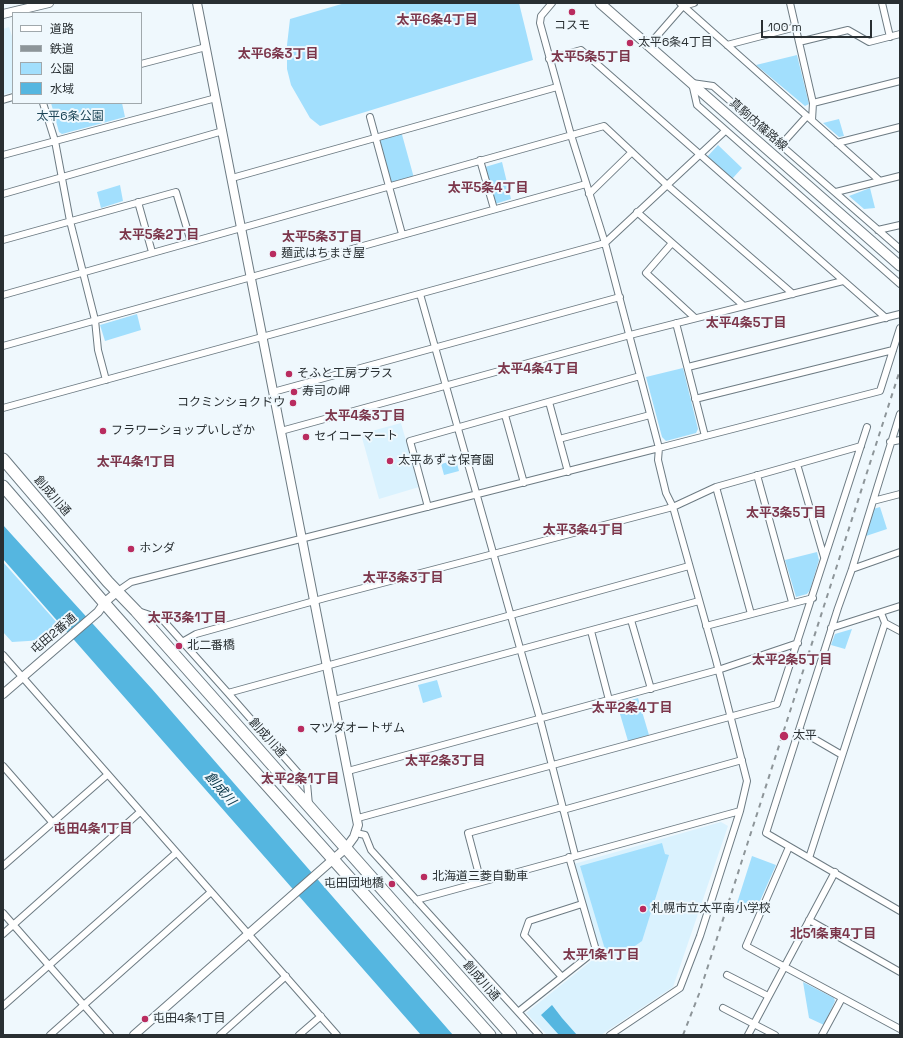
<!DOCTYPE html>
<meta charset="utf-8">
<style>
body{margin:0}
#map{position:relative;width:903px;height:1038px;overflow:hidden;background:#eff8fd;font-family:"Space Grotesk","Noto Sans JP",sans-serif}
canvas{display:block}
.frame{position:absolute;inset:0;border:4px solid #292f32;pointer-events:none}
.legend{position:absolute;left:12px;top:12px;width:130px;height:92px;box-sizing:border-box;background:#eff8fd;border:1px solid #a0a8ac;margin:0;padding:5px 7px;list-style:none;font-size:12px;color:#292f32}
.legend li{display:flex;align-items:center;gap:8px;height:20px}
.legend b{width:20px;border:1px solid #a0a8ac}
.scale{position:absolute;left:761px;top:20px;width:111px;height:18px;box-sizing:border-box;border:2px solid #292f32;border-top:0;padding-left:5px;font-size:12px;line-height:14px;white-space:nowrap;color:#292f32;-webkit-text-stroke:3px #eff8fd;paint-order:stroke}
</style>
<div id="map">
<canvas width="903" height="1038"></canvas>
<div class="frame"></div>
<ul class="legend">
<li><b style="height:5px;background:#fff"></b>道路</li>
<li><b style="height:5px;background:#8d9599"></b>鉄道</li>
<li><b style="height:11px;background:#a2dffd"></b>公園</li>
<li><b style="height:11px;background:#55b6e0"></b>水域</li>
</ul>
<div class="scale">100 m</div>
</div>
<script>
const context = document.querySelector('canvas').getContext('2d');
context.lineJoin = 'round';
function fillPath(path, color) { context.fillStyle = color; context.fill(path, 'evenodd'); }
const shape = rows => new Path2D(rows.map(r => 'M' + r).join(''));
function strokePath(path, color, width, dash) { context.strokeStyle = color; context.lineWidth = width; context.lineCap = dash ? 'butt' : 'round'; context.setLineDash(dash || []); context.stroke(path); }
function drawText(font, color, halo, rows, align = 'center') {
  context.font = font + ' "Space Grotesk","Noto Sans JP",sans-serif'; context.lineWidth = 4; context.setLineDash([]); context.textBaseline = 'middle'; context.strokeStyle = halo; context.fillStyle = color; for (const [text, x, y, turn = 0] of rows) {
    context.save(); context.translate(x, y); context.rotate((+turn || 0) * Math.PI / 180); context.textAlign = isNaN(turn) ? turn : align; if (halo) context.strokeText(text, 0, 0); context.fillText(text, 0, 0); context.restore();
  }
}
fillPath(shape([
 [9,27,13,39,13,92,3,95,3,29],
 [401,423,419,487,379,499,361,434],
 [721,822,728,826,673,987,601,1035,547,1035,526,1013,600,954,574,864]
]), '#daf2fe');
fillPath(shape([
 [345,3,519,3,533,60,320,126,310,118,291,85,287,69,287,45,290,19],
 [797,55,809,104,805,106,756,65],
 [51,103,122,103,125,117,62,134,59,132],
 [839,119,844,136,839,137,823,123],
 [401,131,414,178,389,185,376,138],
 [718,145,742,168,732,179,707,157],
 [502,162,511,199,495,204,485,167],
 [120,185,123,201,101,208,97,192],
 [870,188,875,208,864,209,849,196],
 [137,314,141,330,105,341,100,325],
 [683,368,698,429,696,433,666,441,662,437,646,377],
 [456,460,459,471,444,475,441,464],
 [880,507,887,529,863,537,873,509],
 [817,552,819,560,810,590,807,594,796,597,785,560],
 [3,562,59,625,44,640,12,642,3,632],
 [852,629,845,649,831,645,835,634],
 [437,680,442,697,423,703,418,685],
 [638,698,649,735,628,741,617,704],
 [662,843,665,854,669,855,642,941,625,953,622,949,607,956,580,866],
 [752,856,776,865,756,910,737,903],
 [803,982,834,998,835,1001,824,1025,809,1018]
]), '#a2dffd');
fillPath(shape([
 [3,525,152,689,453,1035,421,1035,3,559],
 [552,1005,562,1018,577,1035,559,1035,541,1015]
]), '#55b6e0');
const street = shape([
 [680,3,880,181],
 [790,3,813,103,812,120],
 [882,3,890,37],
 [799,42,848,30,869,42,900,34],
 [649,45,683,6,694,3],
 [727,45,796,27],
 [549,59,581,50,886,318],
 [141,64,206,47],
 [3,100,13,97],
 [43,103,55,141,70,221,95,320,98,350,106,380],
 [813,103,900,81],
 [370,117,402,234],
 [837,143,900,127],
 [780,146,807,116],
 [3,155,216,98],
 [480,160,494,209],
 [232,178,557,87],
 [836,192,900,176],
 [3,194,223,131],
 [589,194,632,152],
 [138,202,152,252],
 [637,212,744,306],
 [878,230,900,225],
 [3,240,176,192,191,242],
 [672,243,646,273,695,318],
 [900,249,713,86,692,83,697,105,900,284],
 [420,294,540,719,575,855],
 [3,295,604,126,667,185,793,294],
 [676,323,705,436],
 [3,346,586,184],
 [688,367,900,314],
 [273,392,620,297],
 [695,399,893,350],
 [549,402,568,472],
 [3,408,605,243,725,131],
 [900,414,852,569,838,608,766,833,900,911],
 [505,415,524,483],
 [281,431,630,335,843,281],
 [559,439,650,415],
 [890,442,900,440],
 [797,464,824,557],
 [757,475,792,602],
 [716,487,751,614],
 [873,501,900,494],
 [428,507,410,441,640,376],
 [852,569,900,552],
 [118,591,131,582,659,448,605,243,571,135,540,23,541,16,552,3],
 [138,611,162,619,228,693,307,783,309,805],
 [881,613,885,623,900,631],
 [631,620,651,689],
 [706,626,813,598],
 [831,628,900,606],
 [591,631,609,700],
 [182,642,196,634,325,598,673,507,716,487,861,446],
 [3,655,337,1035],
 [228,693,689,566],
 [334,700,699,601],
 [799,730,842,755],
 [3,766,52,822],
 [348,771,718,670,798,643],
 [563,810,742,760],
 [358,818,777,704,867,427],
 [356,833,365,835,371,850,539,1035],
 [789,847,746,946,900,1029],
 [809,858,885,623],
 [3,866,107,775],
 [481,882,468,833,562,807],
 [416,900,740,811,747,781,716,660,673,507,666,493,658,460,659,448,880,391,900,328],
 [3,913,110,1035],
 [809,920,900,972],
 [3,934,140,812],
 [727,975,768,996],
 [562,977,524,935,529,921,582,904],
 [3,1006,176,853],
 [723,1008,775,1035],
 [518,1012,596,950,569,857],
 [50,1035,211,892],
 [220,1035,286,976],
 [299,1035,321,1016],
 [610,1035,680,988,700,936,740,811],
 [748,1035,835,872],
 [822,1035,842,998]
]);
const secondary = shape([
 [3,14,49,3],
 [3,694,98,612,105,602,118,591],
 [134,1035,346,848,354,837,358,825,197,3]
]);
const primary = shape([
 [600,3,900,266]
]);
const highway = shape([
 [3,459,108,582,136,611,511,1035],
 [3,486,113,613,490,1035]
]);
strokePath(street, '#6d7b83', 8);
strokePath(secondary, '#6d7b83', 10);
strokePath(primary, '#6d7b83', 11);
strokePath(highway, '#6d7b83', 13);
strokePath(street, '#fff', 6);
strokePath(secondary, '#fff', 8);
strokePath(primary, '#fff', 9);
strokePath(highway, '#fff', 11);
strokePath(shape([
 [683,1035,699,994,900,370]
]), '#8d9599', 2, [5, 5]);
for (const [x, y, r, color] of [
 [572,12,4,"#b92c5f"],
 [630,43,4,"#b92c5f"],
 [273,254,4,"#b92c5f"],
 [289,374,4,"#b92c5f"],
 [294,392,4,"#b92c5f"],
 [293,403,4,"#b92c5f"],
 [103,431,4,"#b92c5f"],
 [306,437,4,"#b92c5f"],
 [390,461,4,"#b92c5f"],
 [131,549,4,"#b92c5f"],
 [179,646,4,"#b92c5f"],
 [301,729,4,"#b92c5f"],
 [784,736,5,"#b92c5f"],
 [424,877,4,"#b92c5f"],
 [392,884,4,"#b92c5f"],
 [643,909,4,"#b92c5f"],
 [145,1019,4,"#b92c5f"]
]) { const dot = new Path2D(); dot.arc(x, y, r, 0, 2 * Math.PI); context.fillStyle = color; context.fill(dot); strokePath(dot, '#eff8fd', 1.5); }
drawText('12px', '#292f32', '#eff8fd', [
 ["コスモ",572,26,"center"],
 ["太平6条4丁目",638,43],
 ["麺武はちまき屋",281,254],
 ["そふと工房プラス",297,374],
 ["寿司の岬",302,392],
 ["コクミンショクドウ",285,403,"right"],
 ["フラワーショップいしざか",111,431],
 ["セイコーマート",314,437],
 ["太平あずさ保育園",398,461],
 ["ホンダ",139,549],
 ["北二番橋",187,646],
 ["マツダオートザム",309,729],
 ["太平",793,736],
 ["北海道三菱自動車",432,877],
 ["屯田団地橋",384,884,"right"],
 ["札幌市立太平南小学校",651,909],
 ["屯田4条1丁目",153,1019]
], 'left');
drawText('12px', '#1c4557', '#eff8fd', [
 ["太平6条公園",70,117]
]);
drawText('12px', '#292f32', '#eff8fd', [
 ["真駒内篠路線",758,125,41],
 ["創成川通",52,496,49],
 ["屯田2番通",54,634,-40],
 ["創成川通",267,738,48],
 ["創成川通",481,981,49]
]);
drawText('bold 13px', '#7b354a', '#eff8fd', [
 ["太平6条4丁目",437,20],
 ["太平6条3丁目",278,54],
 ["太平5条5丁目",591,57],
 ["太平5条4丁目",488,188],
 ["太平5条2丁目",159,235],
 ["太平5条3丁目",322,237],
 ["太平4条5丁目",746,323],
 ["太平4条4丁目",538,369],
 ["太平4条3丁目",365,416],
 ["太平4条1丁目",136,462],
 ["太平3条5丁目",786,513],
 ["太平3条4丁目",583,530],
 ["太平3条3丁目",403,578],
 ["太平3条1丁目",187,618],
 ["太平2条5丁目",792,660],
 ["太平2条4丁目",632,708],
 ["太平2条3丁目",445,761],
 ["太平2条1丁目",300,779],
 ["屯田4条1丁目",93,829],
 ["北51条東4丁目",833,934],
 ["太平1条1丁目",601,955]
]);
drawText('italic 13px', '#043143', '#eff8fd', [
 ["創成川",220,789,49]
]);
</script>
